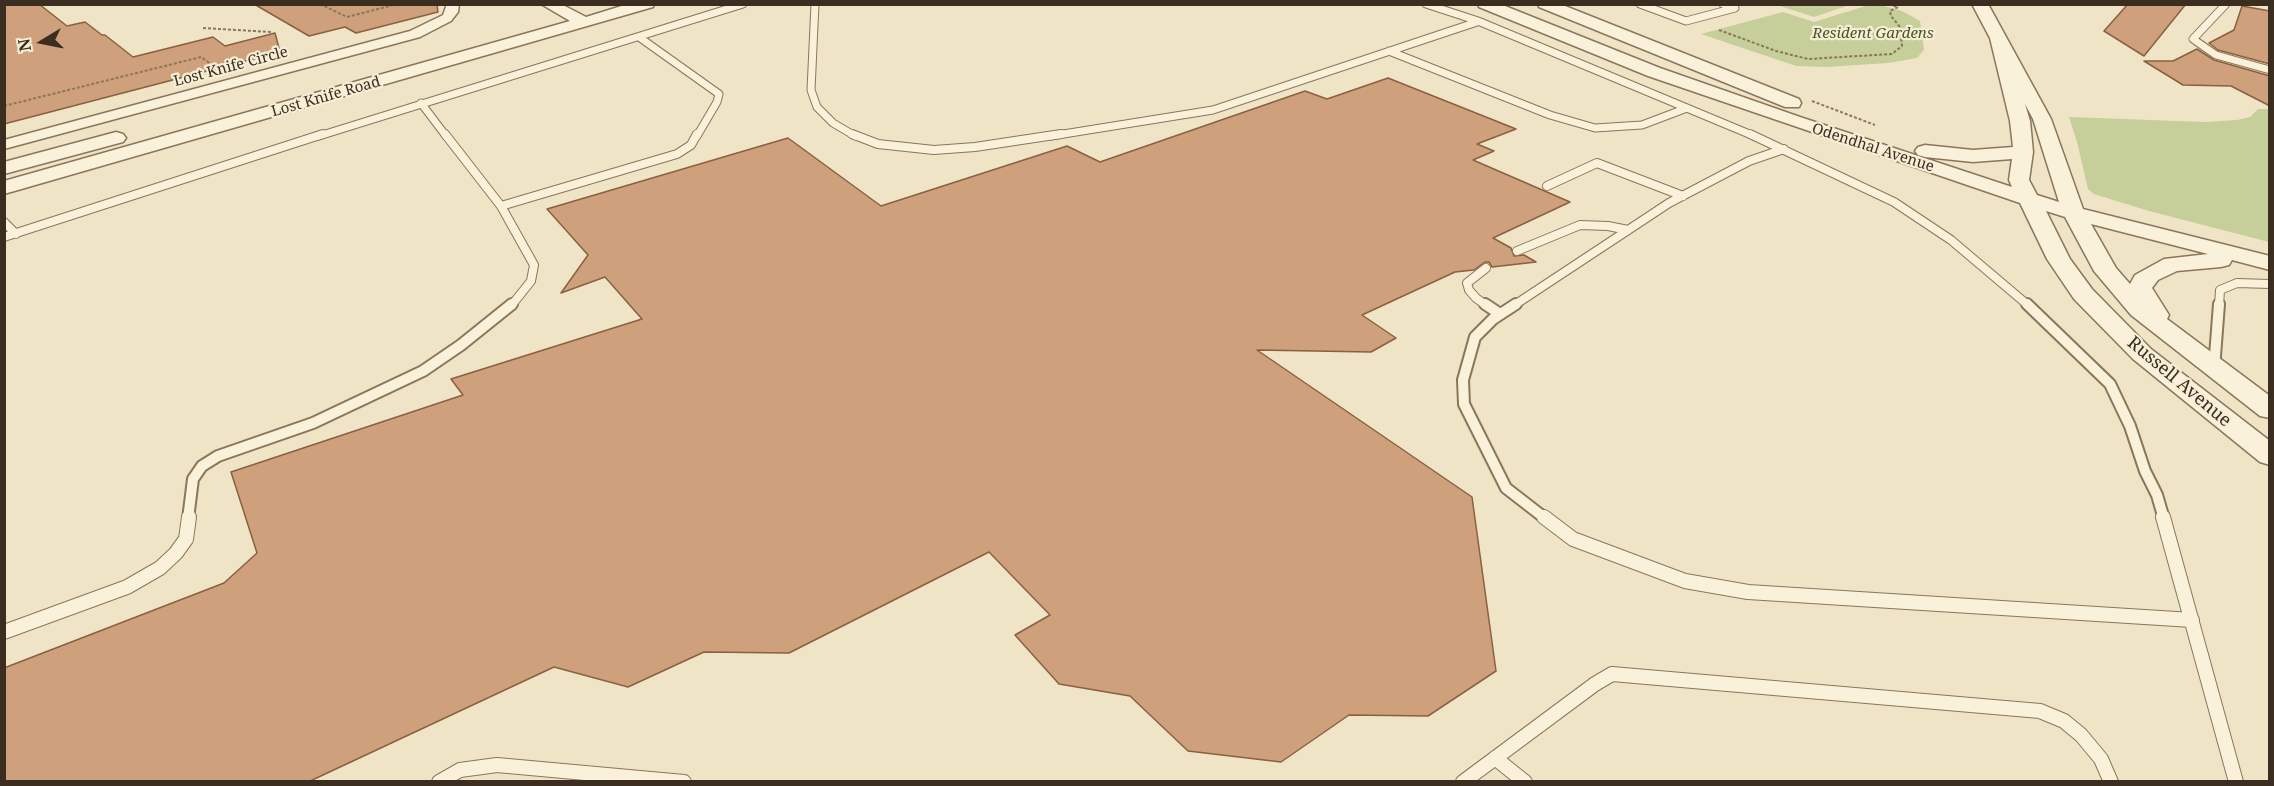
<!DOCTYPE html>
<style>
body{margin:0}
#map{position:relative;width:2274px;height:786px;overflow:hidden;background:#efe4c6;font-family:"Noto Serif",serif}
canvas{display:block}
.frame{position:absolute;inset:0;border:6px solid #3b2d1f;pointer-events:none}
.north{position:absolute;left:12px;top:12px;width:60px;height:60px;-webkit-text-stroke:4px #f6eed6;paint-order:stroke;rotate:260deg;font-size:16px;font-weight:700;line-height:24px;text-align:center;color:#3b2d1f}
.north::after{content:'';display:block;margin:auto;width:21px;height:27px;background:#3b2d1f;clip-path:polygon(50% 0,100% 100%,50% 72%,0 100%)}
</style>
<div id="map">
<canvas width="2274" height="786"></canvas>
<div class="frame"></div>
<div class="north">N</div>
</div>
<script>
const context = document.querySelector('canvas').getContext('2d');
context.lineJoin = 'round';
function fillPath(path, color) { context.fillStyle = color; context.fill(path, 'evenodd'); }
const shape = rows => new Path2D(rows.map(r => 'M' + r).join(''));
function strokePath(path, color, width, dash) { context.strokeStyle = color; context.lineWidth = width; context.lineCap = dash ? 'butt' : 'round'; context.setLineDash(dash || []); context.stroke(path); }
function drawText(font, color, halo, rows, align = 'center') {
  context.font = font + ' "Noto Serif",serif'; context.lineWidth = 4.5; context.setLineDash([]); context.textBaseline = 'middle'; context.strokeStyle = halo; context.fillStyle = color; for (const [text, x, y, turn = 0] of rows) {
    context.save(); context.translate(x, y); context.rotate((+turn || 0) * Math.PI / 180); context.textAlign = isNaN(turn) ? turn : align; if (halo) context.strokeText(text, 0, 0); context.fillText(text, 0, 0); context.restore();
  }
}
fillPath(shape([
 [1780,5,1780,4,1849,5,1814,17,1777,5],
 [1869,5,1880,5,1902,11,1920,21,1924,50,1917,58,1888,63,1826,67,1796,66,1701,34,1783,12,1814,22],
 [2258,109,2269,109,2269,242,2149,211,2094,194,2088,189,2077,142,2069,117,2205,122,2237,120,2250,117]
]), '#c6ce99');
const building = shape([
 [4,4,39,4,67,26,85,22,102,35,105,35,133,57,213,37,225,46,275,33,280,52,4,124,4,4],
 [254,4,437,4,438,12,356,33,345,27,309,36,254,4],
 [2128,4,2186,4,2144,56,2104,31,2128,4],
 [2242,6,2270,11,2270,64,2218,50,2209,43,2234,30,2242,6],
 [2197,49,2214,60,2270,76,2270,106,2231,86,2183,85,2144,61,2173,61,2197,49],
 [1388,78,1516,129,1477,144,1494,151,1473,160,1570,202,1493,238,1511,248,1514,256,1524,255,1536,262,1492,267,1489,262,1485,262,1474,270,1455,272,1362,315,1396,338,1371,352,1257,350,1472,497,1496,671,1428,716,1349,715,1281,762,1188,751,1130,696,1059,684,1015,635,1050,615,989,552,789,653,704,652,628,687,554,667,308,782,4,782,4,668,224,583,257,553,231,472,463,395,451,379,642,319,605,277,561,293,588,255,547,209,788,138,881,206,1067,146,1100,162,1305,91,1327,99,1388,78]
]);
fillPath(building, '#cea07b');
strokePath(building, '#8a6041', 1.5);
const serviceFar3 = shape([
 [815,4,811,90,817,107,833,123,855,136],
 [1426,4,1478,21,1754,136],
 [1640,4,1686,21,1735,8,1723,4],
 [2226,4,2193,39,2216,55,2270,70],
 [639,37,719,94,717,102,697,136],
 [1389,51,1550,115,1595,128,1642,125,1687,108],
 [421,103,446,136],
 [319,136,743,4],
 [1051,136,1213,110,1477,22]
]);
const serviceFar2 = shape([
 [445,134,501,206,534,265,531,281,511,306],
 [852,134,878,144,934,150,975,147,1061,134],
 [1750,134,1894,202,1951,240,2029,306],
 [1547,186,1597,163,1683,196],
 [501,206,677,154,691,145,697,134],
 [4,222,16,234],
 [4,237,323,134],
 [1517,251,1580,225,1608,226,1628,230],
 [1486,268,1467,283,1469,290,1476,298,1487,306],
 [1513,306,1669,203,1749,161,1784,149],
 [2219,306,2220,290,2237,283,2270,284]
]);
const serviceFar1 = shape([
 [1485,304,1500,314],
 [1516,304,1493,319,1475,337,1463,380,1464,404,1506,488,1546,519],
 [2027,304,2110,384,2130,426,2145,471,2157,495,2164,519],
 [2214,369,2219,304],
 [188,519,193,479,202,466,218,456,313,423,423,371,461,345,512,304]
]);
const service = shape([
 [1544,517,1573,539,1685,581,1748,592,2192,620],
 [2163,517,2236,782],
 [4,632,127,587,160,568,176,553,186,539,189,517],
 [1495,758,1525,782],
 [439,782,460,770,497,765,684,782],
 [1463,782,1595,684,1612,674,2040,711,2064,721,2081,735,2101,759,2111,782]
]);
const minor = shape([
 [447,4,459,4,458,12,451,21,420,37,4,149,4,140,410,31,443,15,447,4]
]);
const tertiary = shape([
 [541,4,561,4,586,17,628,4,654,4,653,7,4,194,4,181,570,21,541,4],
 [1478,4,1500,4,1660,68,1800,117,2012,187,2009,180,2012,159,1973,162,1925,157,1918,155,1915,151,1918,147,1925,145,1973,150,2013,147,2010,121,1990,38,1972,4,1988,4,2051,119,2083,209,2270,256,2270,270,2232,260,2229,265,2221,267,2177,271,2158,280,2152,288,2169,315,2167,319,2270,396,2270,418,2260,416,2131,315,2094,271,2065,217,2046,211,2070,259,2092,289,2151,349,2270,441,2270,465,2260,462,2133,359,2074,299,2047,259,2020,203,1648,76,1479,7,1478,4],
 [2025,104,2033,119,2059,202,2037,195,2029,180,2033,152,2030,121,2025,104],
 [2091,224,2208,254,2164,259,2135,275,2130,284,2116,268,2091,224],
 [1538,4,1560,4,1799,99,1801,103,1799,107,1785,107,1539,7,1538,4],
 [116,132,123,134,126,138,123,142,4,174,4,162,116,132]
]);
strokePath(serviceFar3, '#8b765b', 9);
strokePath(serviceFar2, '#8b765b', 10);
strokePath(serviceFar1, '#8b765b', 14);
strokePath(service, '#8b765b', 16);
strokePath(minor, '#8b765b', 3);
strokePath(tertiary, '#8b765b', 3);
strokePath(shape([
 [320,4,347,17,397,4],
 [203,28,271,32],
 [1719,30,1776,51,1808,59,1892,54,1902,46,1900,27,1891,16,1890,11,1898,7,1889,4],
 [1812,101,1875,125],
 [4,106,201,57,218,69]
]), '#8b765b', 2, [3, 2]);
strokePath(serviceFar3, '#f9f1d9', 7);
strokePath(serviceFar2, '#f9f1d9', 8);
strokePath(serviceFar1, '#f9f1d9', 10);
strokePath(service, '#f9f1d9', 14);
fillPath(minor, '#f9f1d9');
fillPath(tertiary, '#f9f1d9');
drawText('italic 15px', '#495725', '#f6eed6', [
 ["Resident Gardens",1873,34]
]);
drawText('15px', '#3b2d1f', '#f6eed6', [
 ["Lost Knife Circle",231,67,-15],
 ["Lost Knife Road",326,97,-16],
 ["Odendhal Avenue",1873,148,18]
]);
drawText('18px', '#3b2d1f', '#f6eed6', [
 ["Russell Avenue",2179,382,40]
]);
</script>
